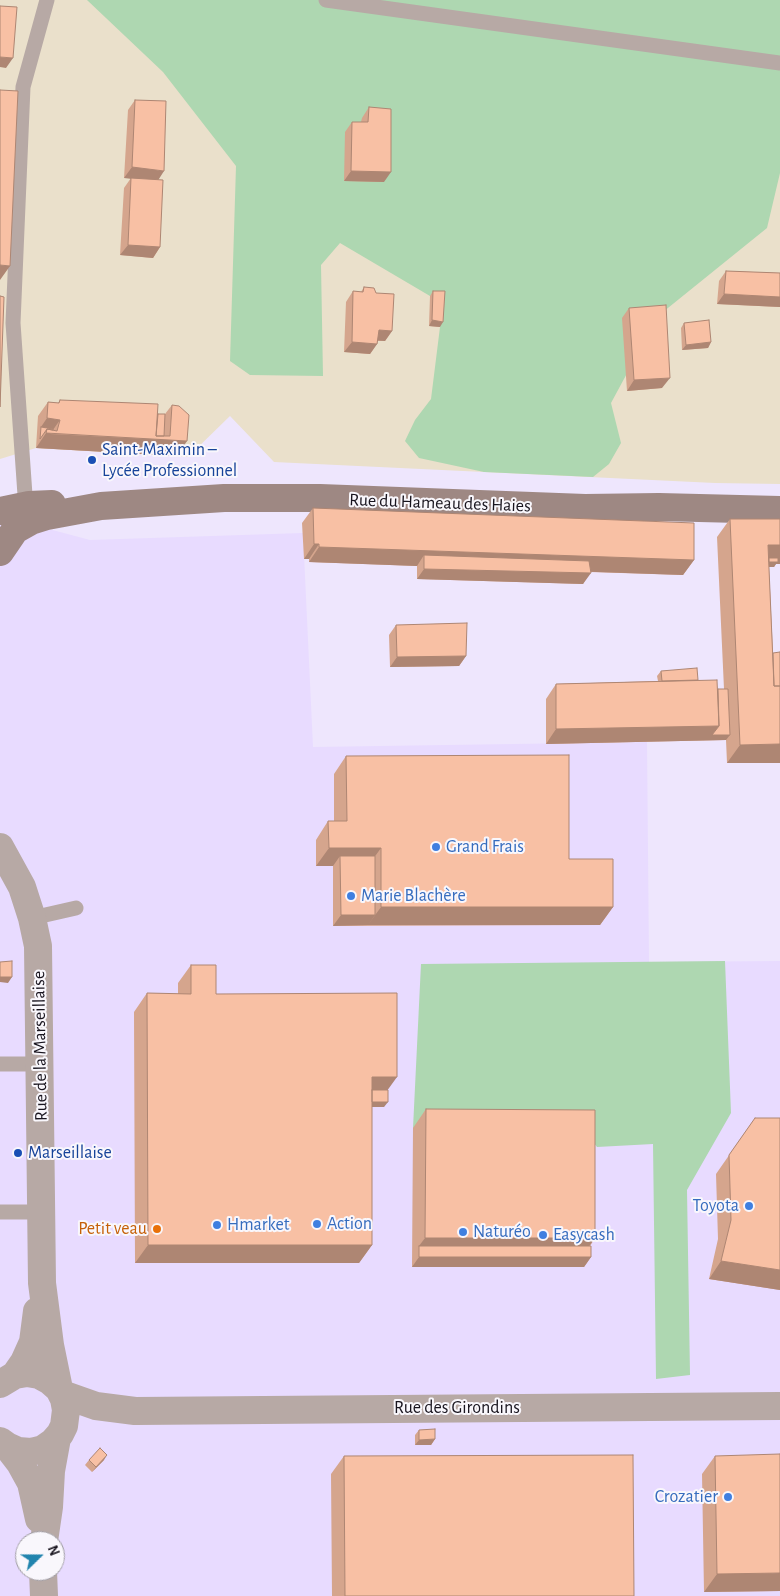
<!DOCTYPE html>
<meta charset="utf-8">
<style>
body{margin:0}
#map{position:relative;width:780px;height:1596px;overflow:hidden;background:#eee6fd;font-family:"Alegreya Sans",sans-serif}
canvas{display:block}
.north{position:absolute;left:15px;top:1531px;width:50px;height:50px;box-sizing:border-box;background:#f9f7fc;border:1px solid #9f9ca3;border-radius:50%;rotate:68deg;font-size:14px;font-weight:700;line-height:20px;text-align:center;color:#18141e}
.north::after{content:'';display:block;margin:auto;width:18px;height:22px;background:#2184ae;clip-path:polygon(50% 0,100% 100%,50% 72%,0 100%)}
</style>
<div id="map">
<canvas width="780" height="1596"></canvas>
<div class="north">N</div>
</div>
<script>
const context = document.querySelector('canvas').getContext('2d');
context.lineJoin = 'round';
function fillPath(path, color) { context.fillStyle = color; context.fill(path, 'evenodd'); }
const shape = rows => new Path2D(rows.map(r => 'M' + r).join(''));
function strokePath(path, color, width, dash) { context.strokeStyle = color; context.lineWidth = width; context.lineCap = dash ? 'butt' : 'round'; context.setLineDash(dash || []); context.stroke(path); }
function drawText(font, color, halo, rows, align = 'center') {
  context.font = font + ' "Alegreya Sans",sans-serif'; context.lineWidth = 4; context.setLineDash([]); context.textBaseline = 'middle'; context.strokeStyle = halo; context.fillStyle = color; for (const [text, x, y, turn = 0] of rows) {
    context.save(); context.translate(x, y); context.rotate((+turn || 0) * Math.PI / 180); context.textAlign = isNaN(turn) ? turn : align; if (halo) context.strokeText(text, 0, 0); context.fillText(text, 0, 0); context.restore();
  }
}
fillPath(shape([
 [0,516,90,540,303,533,313,747,647,742,649,962,780,961,780,1596,0,1596],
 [25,1541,55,1541,55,1571,25,1571]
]), '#e8dbff');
fillPath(shape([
 [0,0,780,0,780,484,715,483,274,462,230,416,188,457,36,448,0,459]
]), '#eae0cb');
fillPath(shape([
 [87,0,780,0,780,173,767,228,658,316,611,403,621,443,609,464,593,477,484,472,419,458,405,441,415,420,431,399,440,327,441,296,430,296,340,243,321,265,323,376,250,375,230,361,236,166,163,72],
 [725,961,731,1113,687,1190,690,1375,656,1379,653,1144,597,1147,582,1128,413,1128,421,964]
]), '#aed7b1');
strokePath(shape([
 [326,0,780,63],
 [28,510,25,495,13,323,23,87,47,0],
 [32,918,76,908],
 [0,1064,40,1064],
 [0,1212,42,1212]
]), '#b7a9a5', 15);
strokePath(shape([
 [0,847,22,887,32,918,38,946,42,1283,50,1345,59,1389],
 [15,1375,24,1362,33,1342,37,1311],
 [0,1384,15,1375,27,1373,39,1375,50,1381,59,1389,64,1399,66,1410,64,1426,60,1434,53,1442,43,1449,31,1452,18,1451,7,1446,0,1441],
 [62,1394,96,1406,135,1411,780,1406],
 [7,1446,20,1463,31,1483,39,1519],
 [44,1541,49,1507,51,1471,57,1438],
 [43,1571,44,1596]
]), '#b7a9a5', 28);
strokePath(shape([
 [0,511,29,505,52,504],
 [0,552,15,530,31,521,47,516,101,506,224,498,320,498,585,508,659,507,780,510]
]), '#9e8883', 28);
fillPath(shape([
 [135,100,158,180,160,247,153,258,120,255,124,188,131,178,124,178,128,110],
 [369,107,384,182,344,181,345,132,352,122,361,122,362,118],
 [726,271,780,273,780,307,717,304,719,281],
 [364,287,392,331,385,341,378,341,377,344,370,354,344,352,346,302,353,291,361,292],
 [433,291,440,327,429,326,430,296],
 [629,308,662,388,627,391,622,318],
 [684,323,711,342,708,348,682,350,681,328],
 [60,400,158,414,165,414,172,405,177,456,36,448,38,416,48,402,58,403],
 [313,508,694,560,683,575,590,572,583,584,417,579,417,566,309,562,309,559,304,559,302,523],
 [730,519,776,564,774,567,769,567,773,653,780,763,727,763,726,740,546,744,546,699,556,684,658,681,657,676,661,671,698,680,718,689,724,689,717,537],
 [396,625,466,656,459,666,390,667,389,635],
 [346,756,569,859,613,907,600,925,333,926,333,866,316,866,316,840,328,821,334,821,334,774],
 [191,965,216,994,388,1090,384,1107,372,1107,372,1245,359,1263,135,1263,134,1012,147,993,178,994,178,983],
 [426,1109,595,1238,590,1246,591,1257,584,1267,412,1267,413,1128],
 [755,1118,780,1290,709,1279,718,1239,716,1174],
 [419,1430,435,1439,431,1445,415,1445,415,1435],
 [344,1456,634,1596,332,1596,331,1474],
 [715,1456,780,1591,704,1592,702,1474],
 [89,1460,104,1460,92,1472,85,1465]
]), '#d5a58d');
fillPath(shape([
 [0,57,13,58,6,68,0,67],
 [132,167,164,171,157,182,124,178],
 [351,171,391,172,384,182,344,181],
 [128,245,160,247,153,258,120,255],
 [0,265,10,266,0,280],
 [724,294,780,297,780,307,717,304],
 [432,320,443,322,440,327,429,326],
 [379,330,392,331,385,341,372,340],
 [352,342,377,344,370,354,344,352],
 [711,342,708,348,682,350,686,345],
 [670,378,662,388,627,391,634,380],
 [47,418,60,420,50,434,187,441,177,456,36,448,46,433,47,429,41,427],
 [314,544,319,544,309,559,304,559],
 [768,545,780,545,780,564,776,564,774,567,755,567],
 [319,547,694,560,683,575,424,566,424,555,417,566,309,562],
 [424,569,591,573,583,584,417,579],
 [466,656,459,666,390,667,397,657],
 [719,726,730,735,726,740,546,744,556,729],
 [780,744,780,763,727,763,740,745],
 [329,848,381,848,368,866,340,856,333,866,316,866],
 [381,907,613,907,600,925,368,925],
 [341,915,375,915,368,925,333,926],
 [0,977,12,977,8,983,0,982],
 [372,1077,397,1077,384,1095,362,1095],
 [362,1102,388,1102,384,1107,359,1107],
 [425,1238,595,1238,582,1256,419,1246],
 [148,1245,372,1245,359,1263,135,1263],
 [419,1257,591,1257,584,1267,412,1267],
 [721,1261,780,1270,780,1290,709,1279],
 [435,1439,431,1445,415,1445,419,1440],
 [107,1455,104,1460,92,1472,96,1467],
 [780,1573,780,1591,704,1592,717,1574]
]), '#ae8673');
const building = shape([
 [0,6,17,7,13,58,0,57,0,6],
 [0,90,18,91,10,266,0,265,0,90],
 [135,100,166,101,164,171,132,167,135,100],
 [369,107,391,109,391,172,351,171,352,122,368,122,369,107],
 [131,178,163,180,160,247,128,245,131,178],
 [726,271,780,273,780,297,724,294,726,271],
 [364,287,374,288,376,293,394,294,392,331,379,330,377,344,352,342,353,291,363,292,364,287],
 [433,291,445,291,443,322,432,320,433,291],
 [0,296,4,297,0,407,0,296],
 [666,305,670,378,634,380,629,308,666,305],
 [709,320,711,342,686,345,684,323,709,320],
 [60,400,158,404,156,436,170,436,172,405,179,406,189,415,187,441,46,433,47,429,57,431,60,420,47,418,48,402,59,403,60,400],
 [158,414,165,414,164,436,156,436,158,414],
 [41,427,53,429,53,430,47,429,40,439,41,427],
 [313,508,694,523,694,560,319,547,319,544,314,544,313,508],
 [730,519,780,519,780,545,768,545,774,686,780,686,780,744,740,745,730,519],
 [424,555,589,561,591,573,424,569,424,555],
 [769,558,778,558,778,562,769,562,769,558],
 [467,623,466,656,397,657,396,625,467,623],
 [780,652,780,686,774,686,773,653,780,652],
 [697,668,698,680,662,681,661,671,697,668],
 [717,680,719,726,556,729,556,684,717,680],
 [718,689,728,689,730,735,712,735,719,726,718,689],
 [569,755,569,859,613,859,613,907,381,907,381,848,329,848,328,821,347,821,346,756,569,755],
 [340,856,375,856,375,915,341,915,340,856],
 [12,961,12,977,0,977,0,962,12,961],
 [191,965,216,965,216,994,397,993,397,1077,372,1077,372,1245,148,1245,147,993,191,994,191,965],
 [372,1090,388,1090,388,1102,372,1102,372,1090],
 [426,1109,595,1110,595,1238,425,1238,426,1109],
 [755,1118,780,1118,780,1270,721,1261,731,1220,729,1155,755,1118],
 [419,1246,591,1246,591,1257,419,1257,419,1246],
 [435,1429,435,1439,419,1440,419,1430,435,1429],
 [100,1448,107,1455,96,1467,89,1460,100,1448],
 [780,1454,780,1573,717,1574,715,1456,780,1454],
 [633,1455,634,1596,345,1596,344,1456,633,1455]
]);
fillPath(building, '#f8c0a4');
strokePath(building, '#ae8673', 1);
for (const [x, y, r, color] of [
 [92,460,5,"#1a4fb4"],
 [436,847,5,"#3f7fe0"],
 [351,896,5,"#3f7fe0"],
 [18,1153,5,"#1a4fb4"],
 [749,1206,5,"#3f7fe0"],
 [317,1224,5,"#3f7fe0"],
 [217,1225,5,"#3f7fe0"],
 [157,1229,5,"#e8710a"],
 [463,1232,5,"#3f7fe0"],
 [543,1235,5,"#3f7fe0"],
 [728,1497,5,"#3f7fe0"]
]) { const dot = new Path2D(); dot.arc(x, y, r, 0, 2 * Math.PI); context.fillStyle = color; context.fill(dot); strokePath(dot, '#f9f7fc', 2); }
drawText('18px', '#164399', '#f9f7fc', [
 ["Saint-Maximin –",102,450],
 ["Lycée Professionnel",102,471],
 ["Marseillaise",28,1153]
], 'left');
drawText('18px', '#18141e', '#f9f7fc', [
 ["Rue du Hameau des Haies",440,503,2],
 ["Rue de la Marseillaise",40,1046,-91],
 ["Rue des Girondins",457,1408]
]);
drawText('18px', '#366cbe', '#f9f7fc', [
 ["Grand Frais",446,847],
 ["Marie Blachère",361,896],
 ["Toyota",739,1206,"right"],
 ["Action",327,1224],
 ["Hmarket",227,1225],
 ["Naturéo",473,1232],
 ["Easycash",553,1235],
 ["Crozatier",718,1497,"right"]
], 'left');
drawText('18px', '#c56008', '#f9f7fc', [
 ["Petit veau",147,1229]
], 'right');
</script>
